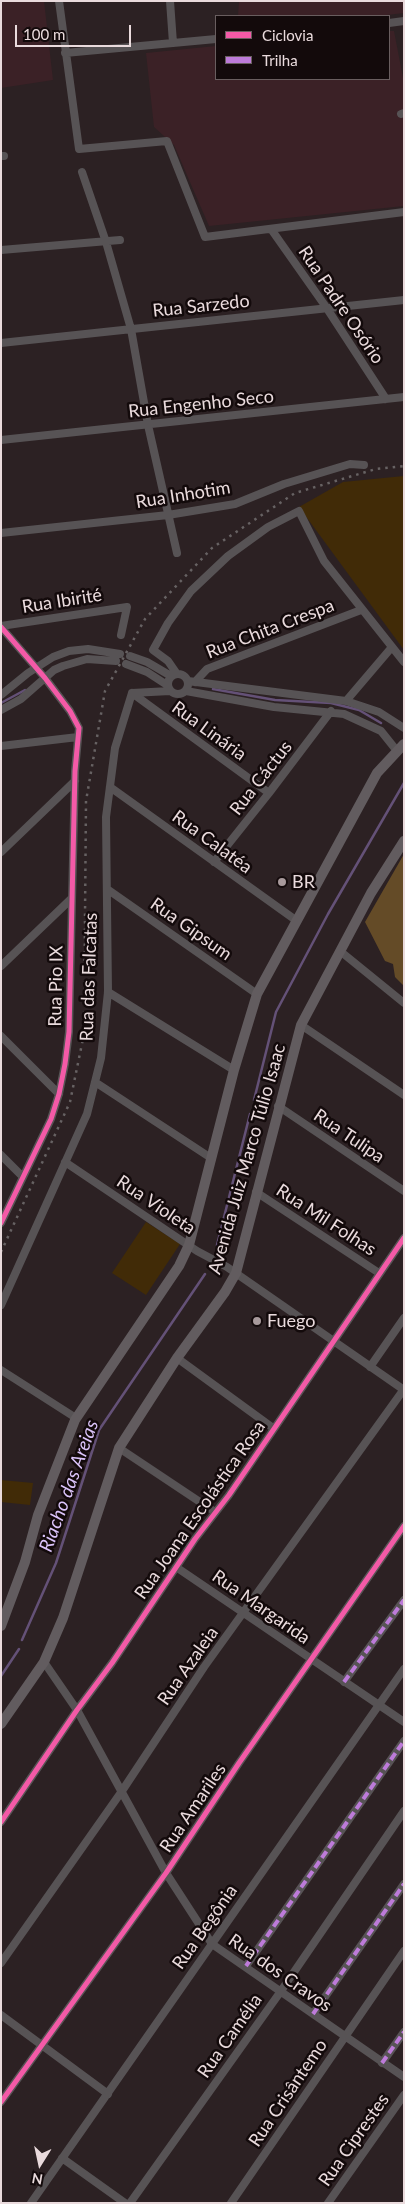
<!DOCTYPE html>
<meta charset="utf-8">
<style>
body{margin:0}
#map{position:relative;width:405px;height:2204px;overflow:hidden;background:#2c2123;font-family:Lato,sans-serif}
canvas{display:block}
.frame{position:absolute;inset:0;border:2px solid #eadbdd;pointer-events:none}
.legend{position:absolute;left:215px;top:15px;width:175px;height:65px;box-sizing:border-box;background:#130a0b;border:1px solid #695e5f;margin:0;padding:6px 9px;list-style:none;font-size:15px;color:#eadbdd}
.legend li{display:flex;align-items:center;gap:10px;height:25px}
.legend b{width:25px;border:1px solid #695e5f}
.north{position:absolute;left:15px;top:2139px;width:50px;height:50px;-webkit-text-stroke:4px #130a0b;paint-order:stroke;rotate:190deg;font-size:14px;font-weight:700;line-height:20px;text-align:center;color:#eadbdd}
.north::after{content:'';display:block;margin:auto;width:18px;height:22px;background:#eadbdd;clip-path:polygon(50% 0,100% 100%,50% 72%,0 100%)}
.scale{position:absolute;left:15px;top:25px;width:116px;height:22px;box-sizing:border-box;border:2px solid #eadbdd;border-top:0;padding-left:6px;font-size:15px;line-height:18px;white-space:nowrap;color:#eadbdd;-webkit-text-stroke:4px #130a0b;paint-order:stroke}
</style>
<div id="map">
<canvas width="405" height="2204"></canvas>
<div class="frame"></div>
<ul class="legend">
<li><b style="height:6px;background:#f35aa7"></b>Ciclovia</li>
<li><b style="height:6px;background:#bd7bd9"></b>Trilha</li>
</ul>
<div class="north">N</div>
<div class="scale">100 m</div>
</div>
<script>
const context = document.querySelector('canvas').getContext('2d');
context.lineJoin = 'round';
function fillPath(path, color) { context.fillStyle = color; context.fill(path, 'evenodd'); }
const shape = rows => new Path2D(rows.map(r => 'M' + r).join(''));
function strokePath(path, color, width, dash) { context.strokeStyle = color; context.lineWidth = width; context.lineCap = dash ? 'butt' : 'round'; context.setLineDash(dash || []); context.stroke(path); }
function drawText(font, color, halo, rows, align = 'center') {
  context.font = font + ' Lato,sans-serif'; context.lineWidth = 5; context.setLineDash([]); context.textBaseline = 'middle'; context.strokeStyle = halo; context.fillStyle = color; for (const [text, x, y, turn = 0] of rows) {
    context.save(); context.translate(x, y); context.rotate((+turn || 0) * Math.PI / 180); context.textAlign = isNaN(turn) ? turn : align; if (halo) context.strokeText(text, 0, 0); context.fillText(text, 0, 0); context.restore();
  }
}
fillPath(shape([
 [1,1,44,1,53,80,1,88],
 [239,1,404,1,404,13,378,16,238,16],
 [389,31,394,31,404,83,404,206,209,226,174,145,154,127,146,53,216,46,216,79,389,79]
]), '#3b2126');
fillPath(shape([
 [404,476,404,650,299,507,343,482],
 [146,1222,180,1244,146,1295,112,1273],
 [1,1480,33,1483,30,1505,1,1502]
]), '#412b07');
fillPath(shape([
 [404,854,404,986,395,977,393,964,385,961,365,922]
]), '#644b27');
strokePath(shape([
 [213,689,275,700,331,703,359,710,381,723],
 [1,703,25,690],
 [254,1100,276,1012,328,914,404,783],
 [217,1245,250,1114],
 [22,1640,56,1563,99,1430,205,1274],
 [1,1676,19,1649]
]), '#645177', 2.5);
strokePath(shape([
 [59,1,79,149,167,141,205,237,404,212],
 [170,1,173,43],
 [389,23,404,21],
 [65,53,216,39],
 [401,114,404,113],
 [1,156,4,156],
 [82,172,106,242,131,329,148,425,177,553],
 [271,229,326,307,386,399],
 [1,250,120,240],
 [1,343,404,300],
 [1,440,404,397],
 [1,533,168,515,235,504,284,484,350,464,364,465],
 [1,626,127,607,121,635],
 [1,627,45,678,70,711,79,728,75,771,69,1032,65,1064,59,1094,51,1119,1,1223],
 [130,656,147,662,171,676],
 [126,664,147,672,167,685],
 '168 684a10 10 0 1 1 20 0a10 10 0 1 1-20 0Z',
 [177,674,168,661,153,650,168,623,191,591,228,556,268,527,299,511,324,561,404,662],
 [188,681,346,701,379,712,404,728],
 [195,682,207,669,361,610],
 [186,691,274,707,344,714,381,731,397,751],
 [132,693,269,793],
 [132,693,170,691],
 [1,695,28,673,53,657,69,651,88,649,120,654],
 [346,701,392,647],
 [1,710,21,699,54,670,63,666,87,659,116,661],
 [1,746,78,737],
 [110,787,297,921],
 [1,852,75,781],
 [214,862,269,793,331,711],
 [107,889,257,994],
 [340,951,404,1003],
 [1,966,71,899],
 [108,992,234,1070],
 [301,1025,404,1095],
 [1,1036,59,1094],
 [95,1082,211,1158],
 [278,1106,404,1191],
 [1,1155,22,1176],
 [65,1162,197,1251,227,1267,404,1390],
 [256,1192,379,1273],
 [1,1305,87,1114,101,1058,108,992,106,817,115,748,132,693],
 [177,1358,273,1428],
 [370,1367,404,1318],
 [1,1370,76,1418],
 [119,1448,215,1512],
 [176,1567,404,1722],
 [44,1662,77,1710,166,1873,212,1944,404,2077],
 [344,1682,404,1600],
 [1,1822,77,1710,112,1663,195,1539,229,1495,404,1238],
 [1,1963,122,1791,204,1667,404,1389],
 [246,1966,404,1741],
 [313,2014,404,1884],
 [1,2015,108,2094],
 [382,2063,404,2032],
 [1,2102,166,1873,239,1763,404,1526],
 [62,2158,125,2203],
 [31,2203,404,1669],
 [130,2203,281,1991,404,1811],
 [231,2203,404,1951],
 [328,2203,404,2095]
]), '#575355', 8);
strokePath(shape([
 [1,1626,25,1562,38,1515,75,1420,179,1266,189,1245,234,1070,257,994,377,773,404,744],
 [1,1724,44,1662,63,1618,119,1448,177,1358,225,1292,236,1273,301,1025,371,893,404,841]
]), '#625c5f', 10);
strokePath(shape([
 [1,1252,70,1102,84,1034,86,801,105,691,145,619,212,548,295,493,376,469,404,466]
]), '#676263', 2.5, [2.5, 5]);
strokePath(shape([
 [344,1682,404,1600],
 [246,1966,404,1741],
 [313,2014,404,1884],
 [382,2063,404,2032]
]), '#bd7bd9', 4, [8, 4]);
strokePath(shape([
 [1,627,45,678,70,711,79,728,75,771,69,1032,65,1064,59,1094,51,1119,1,1223],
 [1,1822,77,1710,112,1663,195,1539,229,1495,404,1238],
 [1,2102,166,1873,239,1763,404,1526]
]), '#f35aa7', 5);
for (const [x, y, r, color] of [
 [282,882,5,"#a89a9c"],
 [257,1321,5,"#a89a9c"]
]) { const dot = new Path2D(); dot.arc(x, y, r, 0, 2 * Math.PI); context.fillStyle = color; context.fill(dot); strokePath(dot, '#130a0b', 2); }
drawText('18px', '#eadbdd', '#130a0b', [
 ["Rua Padre Osório",341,305,56],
 ["Rua Sarzedo",201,306,-6],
 ["Rua Engenho Seco",201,404,-6],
 ["Rua Inhotim",183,495,-9],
 ["Rua Ibirité",62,601,-9],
 ["Rua Chita Crespa",270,629,-21],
 ["Rua Linária",209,731,36],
 ["Rua Cáctus",261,778,-52],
 ["Rua Calatéa",212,842,36],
 ["Rua Gipsum",191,929,35],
 ["Rua das Falcatas",89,977,-88],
 ["Rua Pio IX",56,986,-89],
 ["Rua Tulipa",349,1136,34],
 ["Avenida Juiz Marco Túlio Isaac",247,1159,-74],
 ["Rua Violeta",156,1205,34],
 ["Rua Mil Folhas",326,1220,33],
 ["Rua Joana Escolástica Rosa",200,1510,-55],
 ["Rua Margarida",261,1607,35],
 ["Rua Azaleia",188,1666,-55],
 ["Rua Amariles",193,1808,-56],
 ["Rua Begônia",205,1927,-55],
 ["Rua dos Cravos",280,1973,35],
 ["Rua Camélia",230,2036,-55],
 ["Rua Crisântemo",288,2093,-56],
 ["Rua Ciprestes",354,2140,-55]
]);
drawText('18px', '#eadbdd', '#130a0b', [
 ["BR",292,882],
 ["Fuego",267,1321]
], 'left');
drawText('italic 19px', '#dbc4fa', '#130a0b', [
 ["Riacho das Areias",69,1486,-70]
]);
</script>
